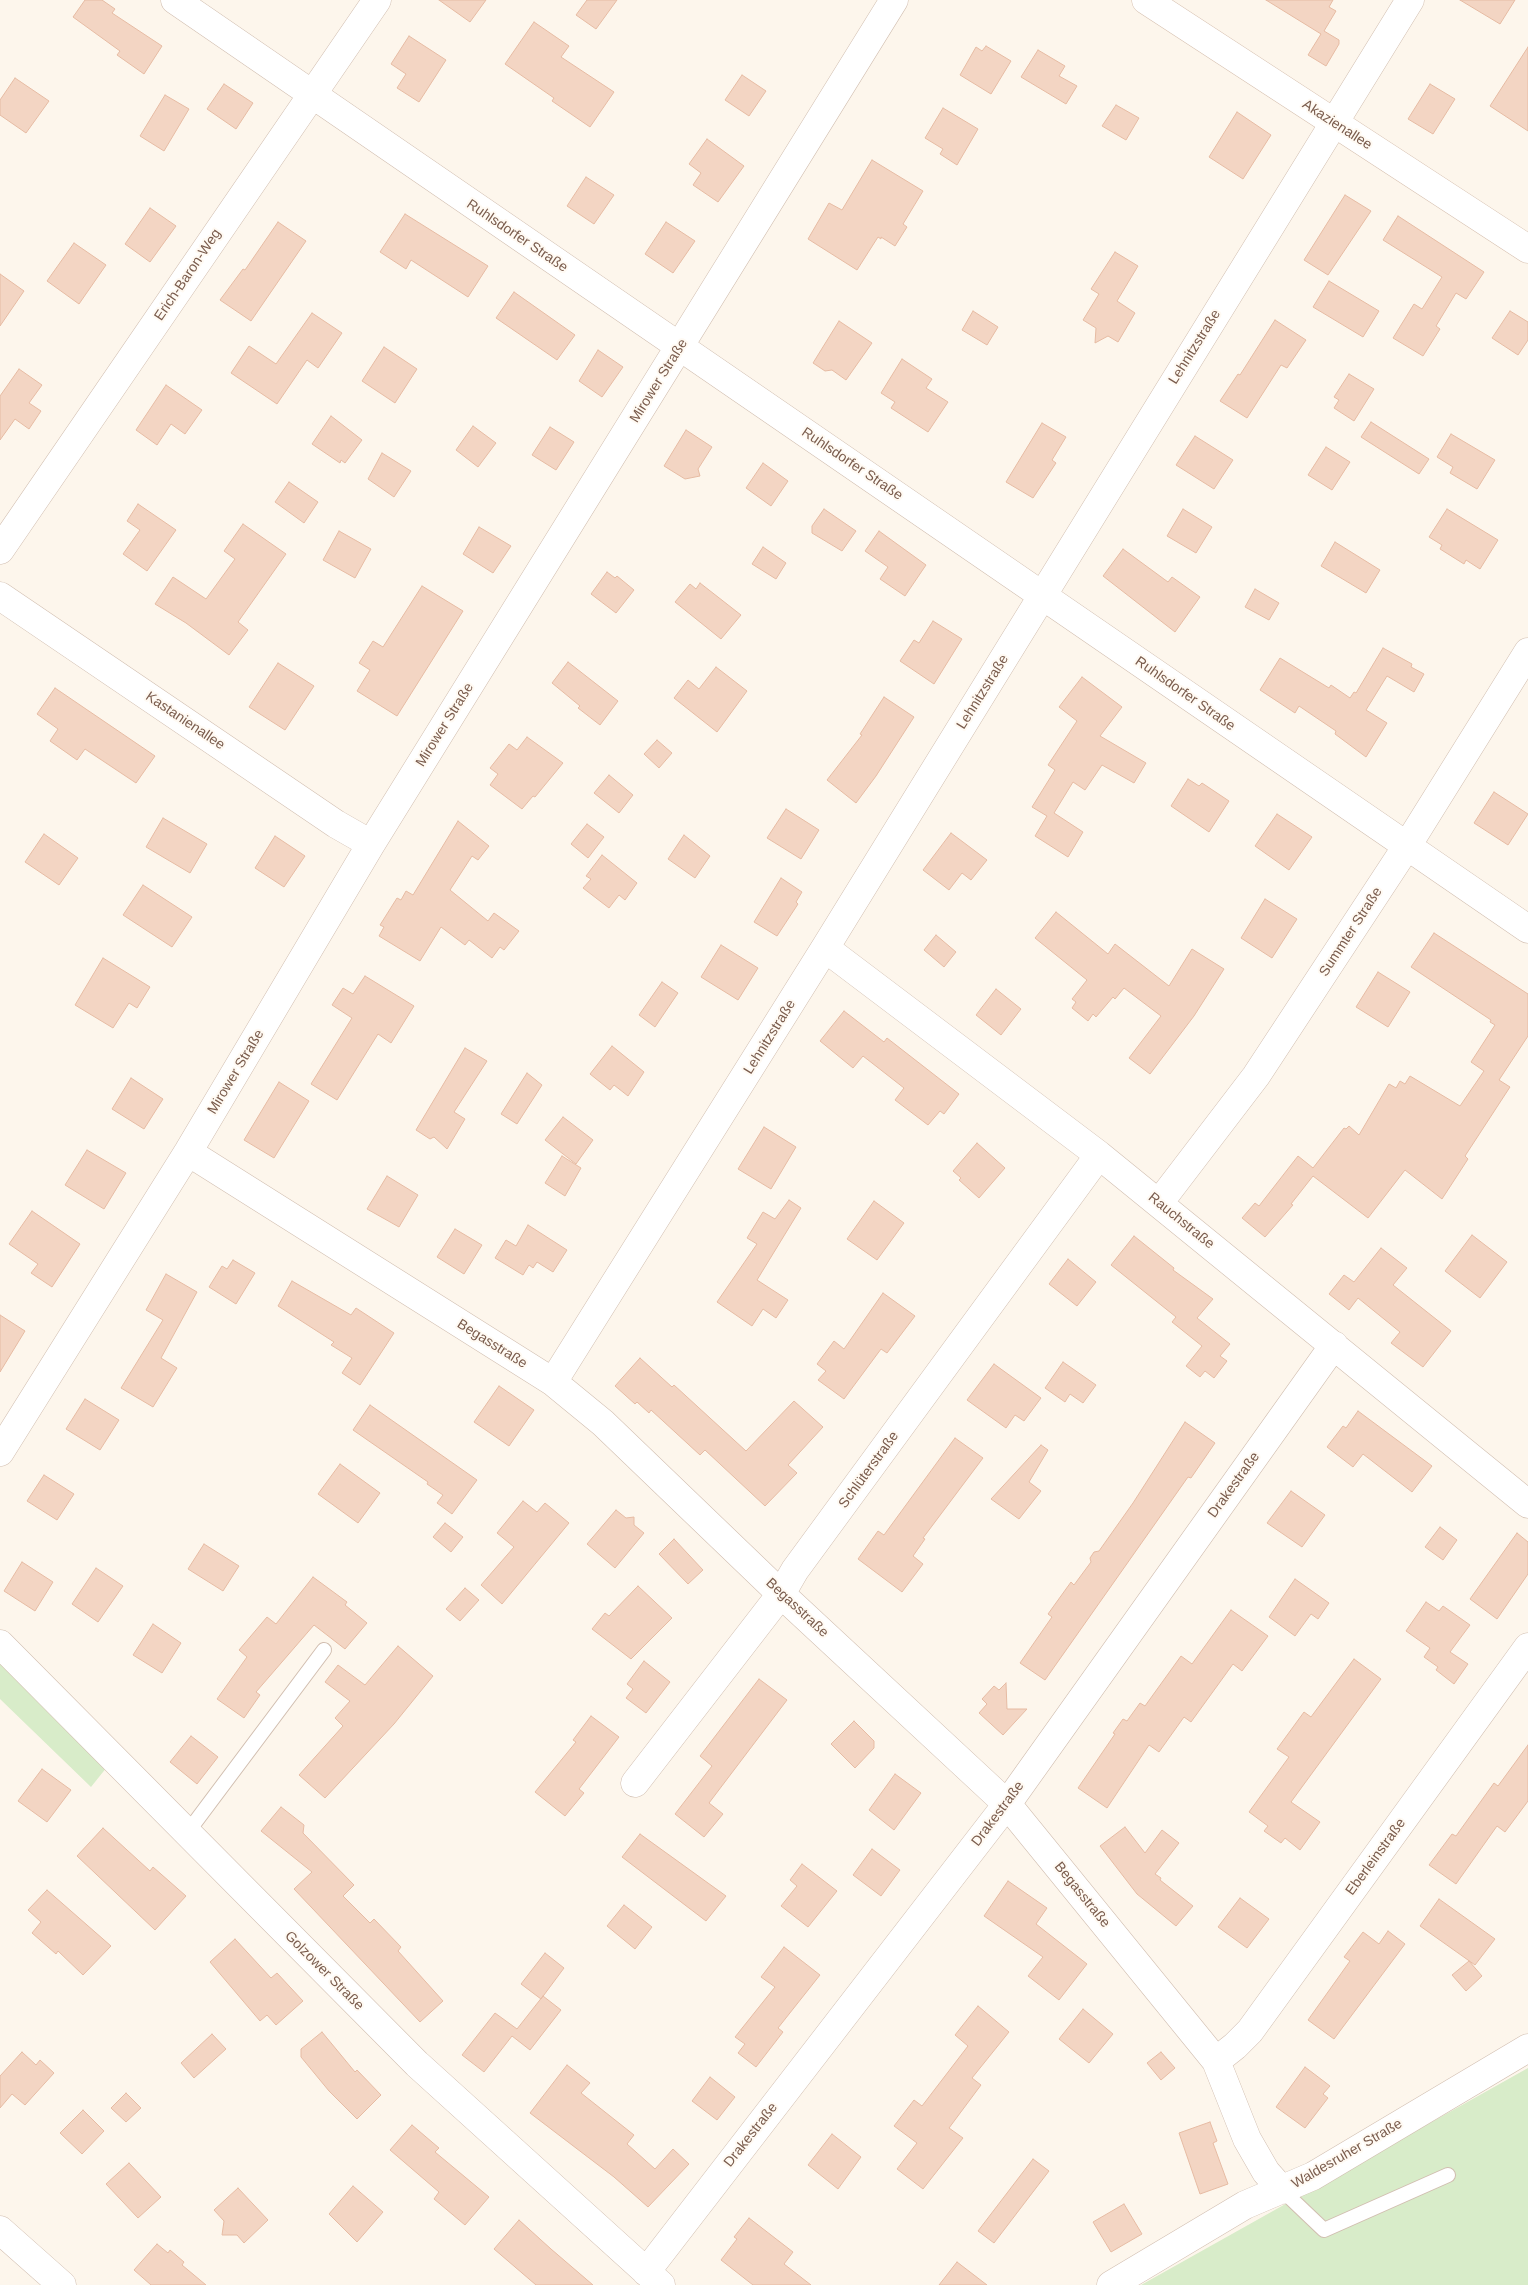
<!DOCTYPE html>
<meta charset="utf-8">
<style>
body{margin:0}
canvas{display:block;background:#fdf6ec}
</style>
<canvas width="1528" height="2285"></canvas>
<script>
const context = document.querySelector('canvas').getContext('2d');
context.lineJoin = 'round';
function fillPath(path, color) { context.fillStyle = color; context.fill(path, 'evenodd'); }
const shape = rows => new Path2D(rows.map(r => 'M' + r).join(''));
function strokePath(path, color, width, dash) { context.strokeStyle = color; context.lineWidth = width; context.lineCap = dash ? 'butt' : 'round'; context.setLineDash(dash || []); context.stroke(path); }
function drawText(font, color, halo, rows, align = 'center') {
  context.font = font + ' Arial,sans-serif'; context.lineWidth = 4; context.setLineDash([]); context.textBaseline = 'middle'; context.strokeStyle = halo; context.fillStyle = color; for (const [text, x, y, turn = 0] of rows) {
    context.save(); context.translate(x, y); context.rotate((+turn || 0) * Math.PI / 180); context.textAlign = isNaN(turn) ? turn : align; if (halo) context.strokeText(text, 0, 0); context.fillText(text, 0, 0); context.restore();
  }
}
fillPath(shape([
 [0,1660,107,1767,91,1787,0,1699],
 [1528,2068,1528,2285,1141,2285]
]), '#d8ecc9');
const building = shape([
 [85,0,102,0,115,9,112,13,162,46,144,74,117,55,120,51,73,17,85,0],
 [439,0,486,0,470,22,439,0],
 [587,0,617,0,596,29,576,15,587,0],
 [1266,0,1333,0,1329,7,1336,11,1324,31,1339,40,1339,44,1326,66,1308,55,1321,34,1266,0],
 [1460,0,1515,0,1500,24,1460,0],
 [534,22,569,46,561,57,614,92,590,127,552,101,554,98,505,64,534,22],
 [409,36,446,60,419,102,397,88,406,74,391,64,409,36],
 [986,46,1011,61,991,94,960,75,976,47,982,51,986,46],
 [1528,47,1528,131,1490,106,1528,47],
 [1038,50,1065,66,1059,76,1077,86,1066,104,1021,77,1038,50],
 [742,75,766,91,749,116,725,100,742,75],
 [15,78,49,101,26,133,0,115,0,100,15,78],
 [224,84,253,103,236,129,207,109,224,84],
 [1430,84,1455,99,1433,134,1408,119,1430,84],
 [165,95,189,109,164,151,140,136,165,95],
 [1116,105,1139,118,1126,140,1102,126,1116,105],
 [943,108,978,129,957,165,940,154,943,149,925,138,943,108],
 [1237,112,1271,135,1243,179,1209,157,1237,112],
 [707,139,744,166,718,202,693,185,701,173,689,164,707,139],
 [872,160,923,191,903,224,907,227,895,246,881,237,881,239,878,237,857,270,808,239,829,203,842,210,872,160],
 [586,177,614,195,594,224,567,206,586,177],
 [1345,195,1371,211,1328,275,1304,260,1345,195],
 [150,208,176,226,150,262,125,244,150,208],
 [405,214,488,266,468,297,411,260,406,269,380,252,405,214],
 [1398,216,1484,272,1466,299,1456,293,1436,326,1440,329,1423,356,1393,338,1414,304,1422,309,1442,277,1383,240,1398,216],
 [278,222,306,241,251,321,220,300,243,269,245,270,278,222],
 [666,222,695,241,673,273,645,254,666,222],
 [74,243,106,265,79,304,47,281,74,243],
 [1115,252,1138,266,1117,301,1135,313,1118,342,1108,336,1095,343,1096,328,1083,320,1099,294,1091,289,1115,252],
 [0,274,24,291,0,326,0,274],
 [1329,281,1379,311,1363,337,1313,307,1329,281],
 [514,292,575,335,557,360,496,318,514,292],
 [973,311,998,327,987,345,962,330,973,311],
 [1510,311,1528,322,1528,340,1518,355,1492,338,1510,311],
 [312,313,342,333,318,368,307,360,277,404,231,373,249,346,276,364,312,313],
 [1275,320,1306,340,1287,368,1281,365,1247,418,1220,401,1238,374,1240,375,1275,320],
 [839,321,872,343,846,380,832,370,825,371,813,363,839,321],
 [384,347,417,369,395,403,362,381,384,347],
 [598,350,623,367,602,397,579,381,598,350],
 [902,359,932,379,926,388,948,402,928,432,891,408,895,402,881,393,902,359],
 [19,369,42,385,29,403,41,411,29,429,15,419,0,440,0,396,19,369],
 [1349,374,1374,389,1354,421,1334,408,1339,400,1334,397,1349,374],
 [166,385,202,410,185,434,171,424,157,445,136,430,166,385],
 [331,416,362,440,345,463,341,460,340,463,312,444,331,416],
 [1371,422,1429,459,1419,474,1361,437,1371,422],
 [1042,423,1066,437,1052,460,1056,463,1033,498,1006,482,1042,423],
 [473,426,496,443,478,467,456,450,473,426],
 [550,427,574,442,556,470,532,455,550,427],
 [686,430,712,447,698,469,700,476,685,479,664,466,686,430],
 [1451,434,1495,460,1477,489,1450,473,1453,467,1437,457,1451,434],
 [1195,436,1233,460,1214,489,1176,465,1195,436],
 [1326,447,1350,462,1332,490,1308,475,1326,447],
 [382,453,411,471,394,497,368,479,382,453],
 [763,463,788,481,771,506,746,488,763,463],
 [289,482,318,502,304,523,275,502,289,482],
 [138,504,176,530,147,571,123,554,140,530,127,521,138,504],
 [824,509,856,531,842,551,812,533,812,526,824,509],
 [1183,509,1212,527,1196,553,1167,536,1183,509],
 [1447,509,1498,540,1480,569,1466,560,1464,564,1440,549,1442,545,1429,537,1447,509],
 [243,524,286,554,238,622,248,630,229,655,186,623,155,604,173,577,206,599,235,559,224,551,243,524],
 [479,527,511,546,493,573,463,554,479,527],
 [339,531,371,549,355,578,323,560,339,531],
 [879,531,926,565,905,596,880,579,888,567,865,551,879,531],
 [1335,542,1380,570,1366,593,1321,566,1335,542],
 [763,547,786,563,776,579,752,564,763,547],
 [1123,549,1168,582,1172,577,1200,597,1175,632,1103,576,1123,549],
 [607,572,615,578,617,576,634,590,616,613,591,594,607,572],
 [700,583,741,615,721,639,675,602,690,584,696,589,700,583],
 [422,586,463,611,397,716,357,691,370,670,359,663,373,641,383,647,422,586],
 [1255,589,1279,603,1269,620,1245,607,1255,589],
 [933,621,962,639,934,684,900,661,914,640,919,643,933,621],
 [1383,648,1412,664,1411,667,1424,674,1414,692,1387,676,1366,710,1387,723,1366,757,1335,734,1336,731,1299,706,1295,713,1260,690,1280,658,1329,688,1331,685,1350,698,1354,692,1356,693,1383,648],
 [568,662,618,701,600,725,578,708,580,706,552,683,568,662],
 [278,663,314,686,285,730,249,707,278,663],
 [716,667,747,691,717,732,674,698,688,680,699,689,716,667],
 [1082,677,1122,707,1100,736,1146,763,1134,783,1102,765,1085,790,1073,782,1054,813,1083,832,1068,857,1035,836,1047,816,1032,807,1055,770,1048,765,1077,721,1059,707,1082,677],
 [55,688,155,756,136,783,85,749,77,760,50,741,58,729,37,714,55,688],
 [884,697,914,717,876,776,856,803,827,780,862,735,860,734,884,697],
 [527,737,563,763,535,797,533,796,522,809,490,785,498,774,490,768,509,744,517,750,527,737],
 [657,740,672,753,659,768,644,754,657,740],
 [609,775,633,795,619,813,594,793,609,775],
 [1188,779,1199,786,1202,783,1229,801,1209,832,1171,806,1188,779],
 [1494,792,1528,814,1508,845,1474,823,1494,792],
 [786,809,819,830,801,859,767,838,786,809],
 [1277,814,1312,837,1289,870,1255,846,1277,814],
 [163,818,207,844,190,873,146,847,163,818],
 [458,821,489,846,478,860,472,856,450,890,488,921,494,913,519,931,504,950,500,947,492,958,469,940,465,945,441,927,420,961,379,936,384,927,380,925,397,898,401,900,406,891,413,895,458,821],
 [587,824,604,837,588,858,571,844,587,824],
 [951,833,987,860,971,880,962,873,949,890,923,870,951,833],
 [44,834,78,858,59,885,25,862,44,834],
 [684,835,710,856,695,878,668,859,684,835],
 [275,836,305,856,284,887,255,868,275,836],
 [602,855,637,883,625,900,619,895,609,908,583,888,591,879,586,876,602,855],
 [781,878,802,892,796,902,798,904,777,936,754,922,781,878],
 [143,885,192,917,172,947,123,915,143,885],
 [1265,899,1297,919,1272,958,1241,938,1265,899],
 [1056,912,1108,954,1115,944,1169,986,1192,949,1224,969,1194,1016,1150,1074,1129,1058,1161,1016,1124,988,1115,999,1113,997,1096,1017,1093,1014,1088,1021,1072,1008,1076,1002,1072,999,1087,980,1035,938,1056,912],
 [1434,933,1528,994,1528,1036,1499,1080,1510,1087,1465,1156,1468,1159,1442,1199,1405,1170,1368,1218,1313,1176,1291,1204,1293,1205,1265,1237,1242,1218,1255,1203,1259,1206,1298,1156,1313,1168,1344,1128,1346,1129,1349,1126,1359,1135,1389,1084,1396,1088,1400,1081,1405,1084,1410,1076,1460,1106,1484,1071,1471,1062,1495,1025,1490,1022,1491,1020,1411,967,1434,933],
 [936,935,956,952,944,967,924,950,936,935],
 [721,945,758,968,738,1000,701,977,721,945],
 [103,958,150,987,137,1008,129,1003,113,1028,75,1005,103,958],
 [1378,972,1410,992,1388,1027,1356,1007,1378,972],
 [365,976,414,1006,391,1043,378,1034,337,1100,311,1084,352,1018,332,1005,343,988,353,994,365,976],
 [662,982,678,993,655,1027,639,1015,662,982],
 [996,989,1021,1009,1001,1035,976,1015,996,989],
 [844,1011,884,1042,887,1038,959,1094,944,1114,940,1111,928,1125,895,1100,904,1088,863,1056,853,1068,820,1041,844,1011],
 [612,1046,644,1072,628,1096,614,1085,610,1090,590,1074,612,1046],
 [465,1048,487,1061,454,1112,465,1119,447,1149,434,1137,430,1139,416,1130,465,1048],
 [527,1073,542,1085,517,1124,501,1114,527,1073],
 [131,1078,163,1099,144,1129,112,1109,131,1078],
 [279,1082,309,1101,274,1158,244,1140,279,1082],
 [563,1117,593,1140,576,1164,545,1140,563,1117],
 [764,1127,796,1147,771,1189,738,1169,764,1127],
 [977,1143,1005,1168,979,1198,959,1180,961,1178,953,1171,977,1143],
 [87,1150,126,1173,104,1209,65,1185,87,1150],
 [562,1156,581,1168,565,1196,545,1183,562,1156],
 [387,1176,418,1195,399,1227,367,1209,387,1176],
 [789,1200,801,1208,757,1280,788,1300,776,1318,763,1309,752,1326,717,1302,757,1244,747,1238,763,1212,775,1219,789,1200],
 [874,1201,904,1223,877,1260,847,1239,874,1201],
 [32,1211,80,1244,52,1287,31,1273,38,1264,9,1244,32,1211],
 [528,1225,567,1250,553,1272,537,1262,533,1268,529,1265,523,1275,495,1258,506,1240,516,1246,528,1225],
 [455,1229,482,1245,464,1274,437,1257,455,1229],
 [1472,1235,1507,1262,1480,1298,1445,1271,1472,1235],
 [1134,1236,1174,1268,1173,1270,1213,1299,1197,1318,1230,1344,1220,1356,1227,1361,1214,1378,1205,1371,1200,1377,1186,1366,1202,1346,1172,1322,1176,1317,1111,1265,1134,1236],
 [1381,1248,1407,1268,1393,1285,1451,1331,1423,1367,1391,1343,1400,1332,1358,1298,1349,1310,1329,1294,1344,1275,1354,1282,1381,1248],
 [1068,1259,1096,1282,1077,1306,1049,1284,1068,1259],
 [233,1260,255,1273,236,1304,209,1287,222,1266,227,1269,233,1260],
 [166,1274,197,1292,161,1358,177,1368,153,1407,121,1388,163,1320,146,1310,166,1274],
 [292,1281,351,1315,356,1308,394,1333,360,1385,342,1373,352,1358,331,1345,334,1342,278,1306,292,1281],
 [883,1293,915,1316,887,1353,881,1349,844,1399,818,1380,826,1371,817,1364,834,1341,844,1349,883,1293],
 [0,1315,25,1331,0,1372,0,1315],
 [640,1358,672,1387,674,1385,746,1451,794,1401,823,1427,788,1465,797,1473,765,1506,705,1450,700,1455,651,1410,649,1413,637,1402,635,1404,615,1386,640,1358],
 [1063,1362,1096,1385,1083,1403,1070,1394,1065,1402,1045,1388,1063,1362],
 [994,1364,1041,1398,1024,1421,1015,1415,1006,1428,967,1400,994,1364],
 [499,1386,534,1410,509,1446,474,1422,499,1386],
 [85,1399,119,1420,100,1450,66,1429,85,1399],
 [370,1405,477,1480,452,1514,437,1503,443,1495,427,1484,428,1482,353,1430,370,1405],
 [1358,1411,1432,1466,1412,1492,1363,1454,1353,1467,1327,1447,1343,1426,1346,1428,1358,1411],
 [1185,1422,1215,1443,1191,1478,1188,1477,1045,1680,1020,1663,1052,1617,1048,1614,1071,1582,1074,1585,1091,1562,1090,1558,1094,1552,1099,1551,1133,1503,1185,1422],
 [955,1438,983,1458,923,1538,925,1539,913,1556,923,1564,902,1592,858,1559,878,1531,884,1535,955,1438],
 [1041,1445,1048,1450,1029,1482,1041,1491,1019,1519,991,1499,1041,1445],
 [340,1464,380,1493,358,1523,318,1494,340,1464],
 [44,1475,74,1494,57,1520,27,1501,44,1475],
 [1291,1491,1325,1515,1302,1547,1267,1523,1291,1491],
 [523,1501,537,1512,545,1503,569,1523,502,1604,481,1585,514,1547,497,1533,523,1501],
 [616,1510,626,1518,634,1517,634,1525,644,1533,615,1568,587,1544,616,1510],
 [445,1523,463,1537,451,1552,433,1537,445,1523],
 [1440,1527,1457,1540,1443,1560,1425,1547,1440,1527],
 [1517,1533,1528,1542,1528,1574,1497,1619,1470,1599,1517,1533],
 [674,1539,703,1570,688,1584,659,1554,674,1539],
 [204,1544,239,1566,223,1591,188,1569,204,1544],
 [22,1562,53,1582,35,1611,4,1591,22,1562],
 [96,1568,123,1586,98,1622,72,1604,96,1568],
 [313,1577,347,1602,345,1605,367,1623,345,1649,314,1625,256,1692,260,1695,244,1718,217,1699,247,1657,239,1650,267,1617,276,1624,313,1577],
 [1295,1579,1329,1603,1318,1619,1311,1614,1295,1636,1269,1617,1295,1579],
 [638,1586,672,1618,631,1659,592,1629,605,1613,609,1616,638,1586],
 [465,1588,479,1600,460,1621,446,1609,465,1588],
 [1426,1602,1439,1611,1443,1606,1470,1625,1450,1652,1468,1664,1454,1684,1436,1670,1438,1667,1424,1657,1430,1648,1406,1631,1426,1602],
 [1231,1610,1268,1636,1242,1671,1233,1664,1191,1722,1184,1717,1159,1752,1149,1745,1107,1808,1078,1788,1115,1734,1113,1733,1123,1719,1127,1721,1140,1703,1145,1706,1181,1656,1192,1664,1231,1610],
 [153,1624,181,1643,162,1673,133,1655,153,1624],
 [398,1646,433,1676,394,1724,325,1798,299,1775,343,1726,335,1718,350,1701,325,1682,338,1665,365,1685,398,1646],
 [1354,1659,1381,1679,1291,1802,1320,1822,1300,1850,1285,1838,1281,1843,1264,1831,1268,1826,1249,1812,1289,1757,1277,1749,1304,1712,1311,1717,1354,1659],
 [644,1661,670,1682,646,1713,626,1698,633,1689,627,1684,644,1661],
 [759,1679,787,1700,709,1803,723,1814,704,1837,675,1814,712,1766,700,1756,759,1679],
 [1006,1683,1007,1709,1027,1709,1003,1735,979,1713,987,1704,982,1699,994,1686,999,1690,1006,1683],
 [591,1716,619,1737,579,1789,584,1793,565,1816,535,1792,576,1742,573,1740,591,1716],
 [854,1721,874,1741,874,1748,855,1768,831,1744,854,1721],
 [191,1736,218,1757,197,1784,170,1762,191,1736],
 [1528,1745,1528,1801,1505,1832,1497,1826,1456,1884,1429,1865,1452,1834,1456,1836,1494,1783,1498,1786,1528,1745],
 [42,1769,71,1790,47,1822,18,1801,42,1769],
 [895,1774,921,1793,894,1830,869,1810,895,1774],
 [281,1807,304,1825,303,1833,354,1885,343,1896,370,1923,374,1919,401,1947,398,1951,443,2001,420,2022,294,1889,312,1872,261,1831,281,1807],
 [1125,1827,1145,1853,1162,1830,1179,1843,1155,1874,1161,1878,1160,1880,1193,1906,1176,1926,1137,1894,1100,1846,1125,1827],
 [103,1828,150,1871,153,1867,186,1896,155,1930,77,1856,103,1828],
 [640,1834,726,1896,706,1921,622,1857,640,1834],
 [872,1849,900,1870,881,1896,853,1875,872,1849],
 [802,1864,837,1891,808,1927,781,1906,797,1886,790,1880,802,1864],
 [1008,1881,1047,1908,1036,1924,1087,1964,1059,2000,1028,1976,1043,1957,984,1916,1008,1881],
 [47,1890,111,1946,83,1975,58,1951,56,1954,32,1933,41,1922,28,1910,47,1890],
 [1240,1898,1269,1919,1247,1948,1218,1927,1240,1898],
 [1439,1899,1495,1939,1475,1965,1420,1926,1439,1899],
 [624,1905,652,1927,635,1949,607,1926,624,1905],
 [1388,1931,1405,1944,1334,2039,1308,2020,1350,1961,1344,1957,1363,1932,1379,1944,1388,1931],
 [235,1939,271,1978,277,1973,303,2001,276,2025,267,2015,260,2021,210,1962,235,1939],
 [784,1947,820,1975,778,2028,783,2032,756,2067,738,2053,745,2044,735,2037,775,1987,761,1977,784,1947],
 [545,1953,564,1968,541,1999,521,1984,545,1953],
 [1469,1961,1482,1976,1466,1991,1452,1975,1469,1961],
 [543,1996,561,2010,530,2050,512,2036,484,2072,462,2055,495,2013,517,2029,543,1996],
 [978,2006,1009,2032,972,2078,981,2085,949,2128,963,2138,923,2189,897,2169,917,2143,894,2126,914,2100,922,2106,968,2046,955,2035,978,2006],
 [1083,2009,1113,2034,1089,2063,1059,2039,1083,2009],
 [322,2032,355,2072,357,2070,381,2095,357,2119,329,2091,301,2057,301,2049,322,2032],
 [212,2034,226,2049,194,2078,181,2063,212,2034],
 [22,2052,36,2065,40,2060,54,2073,25,2105,12,2094,0,2108,0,2076,22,2052],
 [1161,2052,1175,2068,1161,2080,1147,2063,1161,2052],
 [567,2065,590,2083,581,2093,634,2135,627,2144,655,2169,673,2149,689,2164,648,2207,614,2177,530,2113,567,2065],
 [1305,2067,1330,2086,1323,2094,1328,2098,1305,2128,1276,2107,1305,2067],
 [710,2077,735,2097,717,2120,692,2101,710,2077],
 [126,2093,141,2108,126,2122,111,2108,126,2093],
 [83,2110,104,2131,82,2154,60,2133,83,2110],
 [1210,2122,1217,2141,1213,2143,1228,2184,1200,2194,1179,2133,1210,2122],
 [412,2125,439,2148,435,2152,489,2197,465,2225,434,2199,439,2192,390,2150,412,2125],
 [832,2134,861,2157,838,2189,808,2165,832,2134],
 [1033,2159,1049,2171,994,2243,978,2231,1033,2159],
 [129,2163,161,2197,138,2218,106,2184,129,2163],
 [353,2186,383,2212,357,2242,329,2214,353,2186],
 [238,2188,268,2220,244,2243,237,2235,222,2235,224,2221,214,2210,238,2188],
 [1124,2204,1142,2234,1111,2252,1093,2222,1124,2204],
 [749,2218,793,2252,784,2264,811,2285,753,2285,721,2260,737,2239,734,2237,749,2218],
 [519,2220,551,2249,593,2285,536,2285,494,2249,519,2220],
 [157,2244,168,2253,170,2250,184,2262,182,2265,206,2285,151,2285,134,2270,157,2244],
 [957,2262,987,2285,939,2285,957,2262]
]);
fillPath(building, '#f3d5c3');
strokePath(building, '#e6bba3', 1);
const lane = shape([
 [187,1833,324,1650],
 [1282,2190,1324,2230,1448,2175]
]);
const street = shape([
 [175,0,1528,929],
 [0,550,377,0],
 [0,596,336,824,371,844],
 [825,948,1099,1155,1528,1504],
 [188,1152,553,1382,603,1423,781,1594,1007,1804,1216,2061,1247,2139,1266,2172,1282,2190],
 [1159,1203,1256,1076,1407,846,1528,652],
 [553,1382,825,948,1410,0],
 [0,1452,188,1152,371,844,894,0],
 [0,1644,417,2064,661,2285],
 [635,1783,781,1594,795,1570,1099,1155],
 [1216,2061,1235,2046,1250,2031,1528,1647],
 [0,2230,62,2285],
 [646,2272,1007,1804,1334,1345],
 [1111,2285,1245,2205,1313,2176,1528,2048]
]);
const secondary = shape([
 [1146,0,1528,249]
]);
strokePath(lane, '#d1beb0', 16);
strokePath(street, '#d1beb0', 29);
strokePath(secondary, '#d6c0b0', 29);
strokePath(lane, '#fff', 14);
strokePath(street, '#fff', 28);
strokePath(secondary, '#fff', 28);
drawText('14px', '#7a5c4d', '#fffaf3', [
 ["Akazienallee",1337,125,33],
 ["Ruhlsdorfer Straße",517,236,34],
 ["Erich-Baron-Weg",188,275,-56],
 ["Lehnitzstraße",1195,347,-58],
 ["Mirower Straße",659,381,-58],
 ["Ruhlsdorfer Straße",852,464,34],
 ["Lehnitzstraße",983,692,-58],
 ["Ruhlsdorfer Straße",1185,694,35],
 ["Kastanienallee",185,721,34],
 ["Mirower Straße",445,725,-58],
 ["Summter Straße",1351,932,-57],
 ["Lehnitzstraße",770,1037,-58],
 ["Mirower Straße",236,1072,-59],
 ["Rauchstraße",1181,1221,39],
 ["Begasstraße",492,1344,32],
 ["Schlüterstraße",869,1470,-54],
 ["Drakestraße",1234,1485,-54],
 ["Begasstraße",797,1608,43],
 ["Drakestraße",998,1814,-53],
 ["Eberleinstraße",1376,1857,-54],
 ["Begasstraße",1082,1895,51],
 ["Golzower Straße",324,1971,45],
 ["Drakestraße",751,2135,-52],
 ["Waldesruher Straße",1347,2154,-30]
]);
</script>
